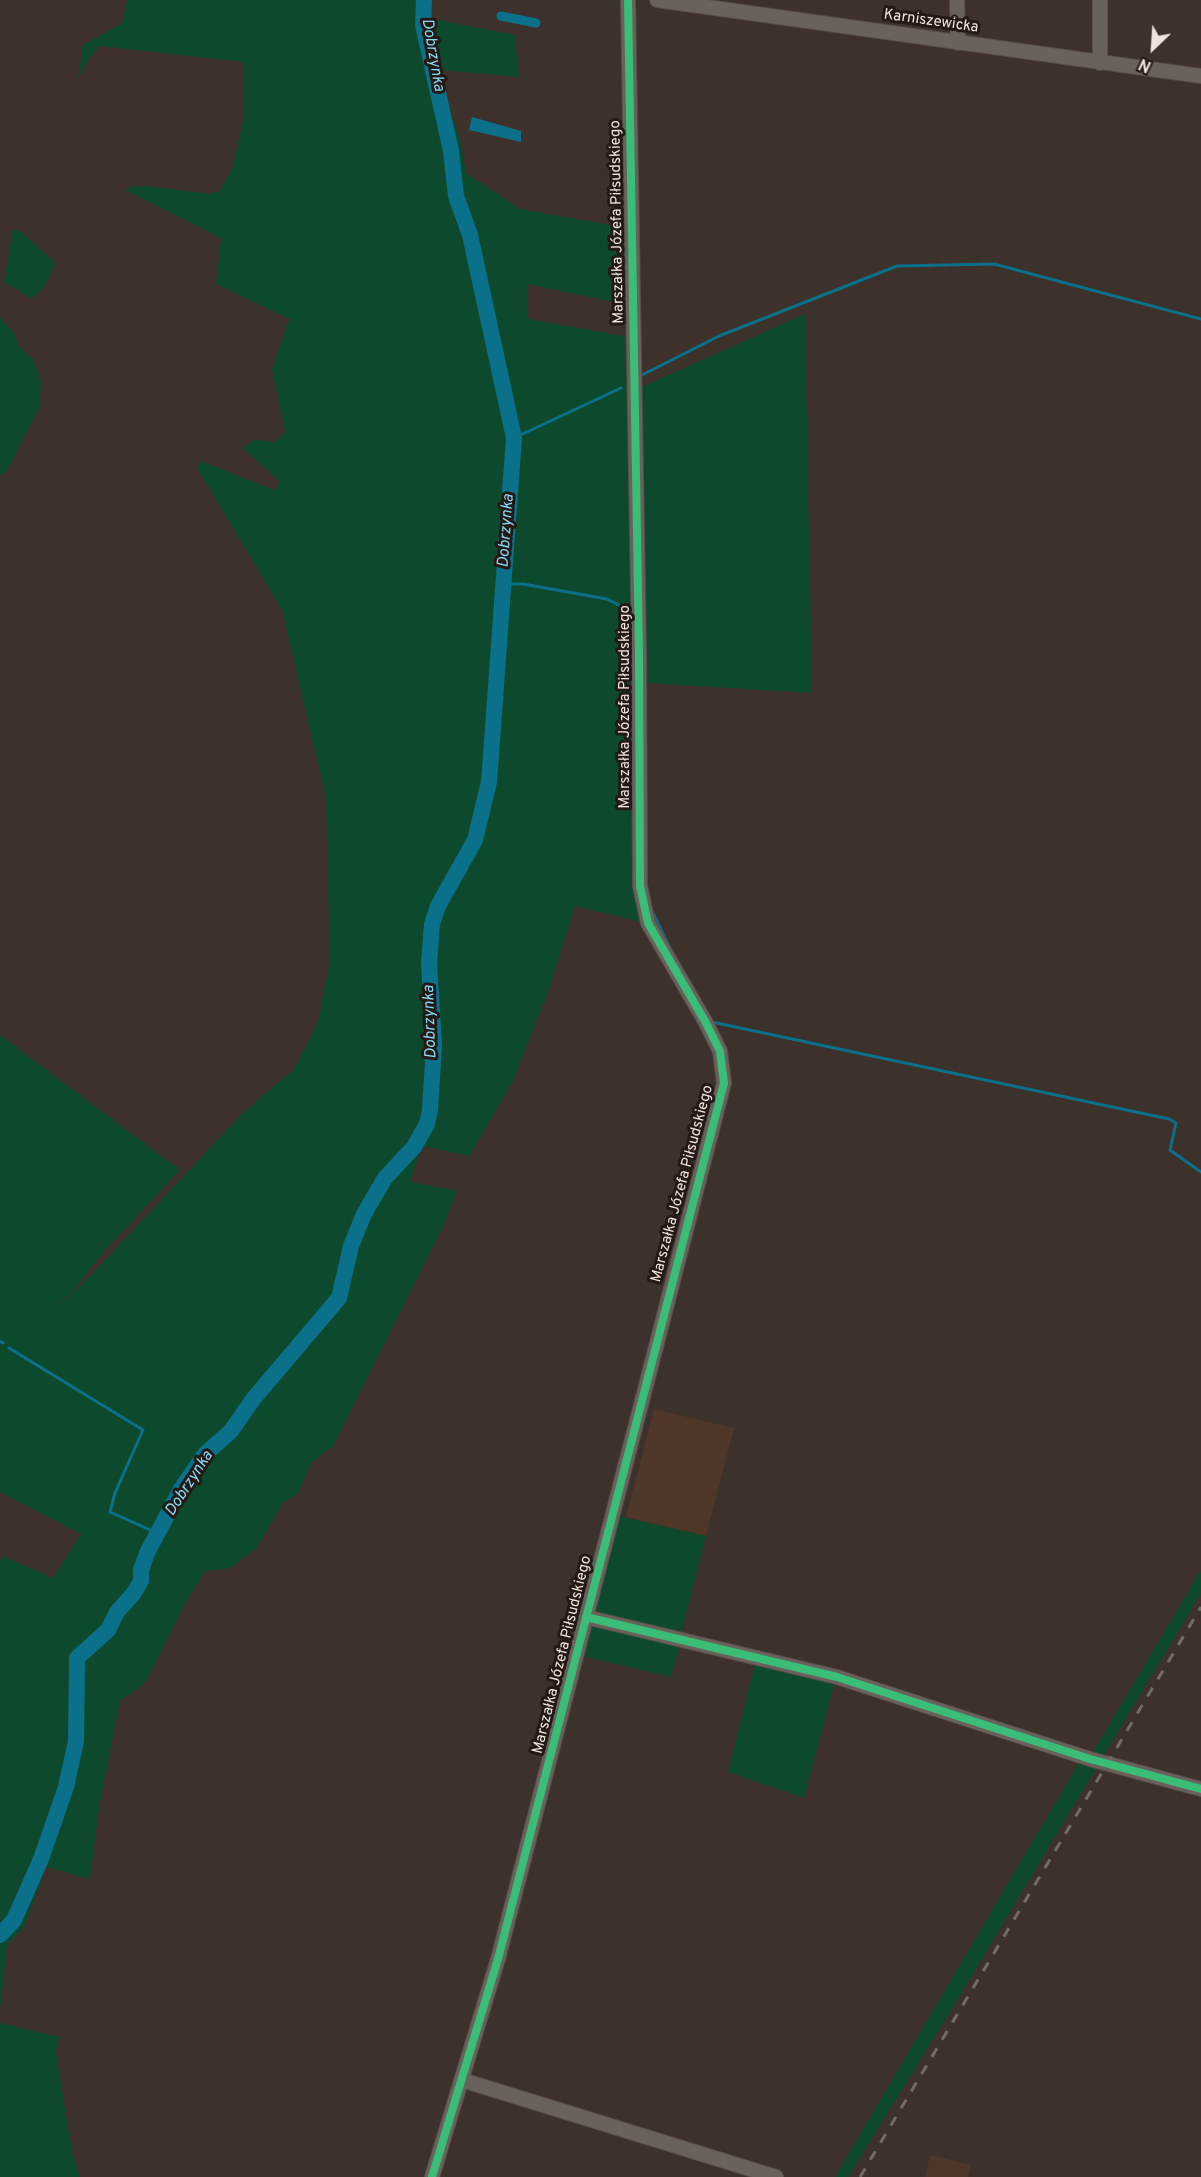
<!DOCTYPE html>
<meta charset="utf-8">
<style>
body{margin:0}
#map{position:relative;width:1201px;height:2177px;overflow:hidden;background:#3c312b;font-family:Overpass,sans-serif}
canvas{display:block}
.north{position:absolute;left:1123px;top:18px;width:60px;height:60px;-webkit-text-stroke:4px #231a15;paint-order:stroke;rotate:205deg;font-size:16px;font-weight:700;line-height:24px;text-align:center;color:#f0e4dc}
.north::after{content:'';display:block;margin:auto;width:21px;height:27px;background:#f0e4dc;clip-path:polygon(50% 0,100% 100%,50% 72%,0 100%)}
</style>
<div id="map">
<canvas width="1201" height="2177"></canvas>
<div class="north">N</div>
</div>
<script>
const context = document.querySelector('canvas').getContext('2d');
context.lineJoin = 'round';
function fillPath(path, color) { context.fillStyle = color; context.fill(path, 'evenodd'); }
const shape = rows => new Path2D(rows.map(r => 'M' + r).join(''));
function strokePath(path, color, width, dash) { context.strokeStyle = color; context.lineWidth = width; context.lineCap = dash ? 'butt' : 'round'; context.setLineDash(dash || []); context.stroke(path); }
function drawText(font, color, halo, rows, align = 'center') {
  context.font = font + ' Overpass,sans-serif'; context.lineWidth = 6; context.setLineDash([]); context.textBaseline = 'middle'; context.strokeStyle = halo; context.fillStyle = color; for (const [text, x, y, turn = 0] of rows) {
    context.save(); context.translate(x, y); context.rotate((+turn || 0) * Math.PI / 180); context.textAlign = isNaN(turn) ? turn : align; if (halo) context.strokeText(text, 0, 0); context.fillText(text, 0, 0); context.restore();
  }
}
fillPath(shape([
 [654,1409,734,1428,706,1536,626,1517],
 [930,2155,971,2165,968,2177,925,2177]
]), '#4e3728');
fillPath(shape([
 [127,0,427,0,427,18,515,35,519,77,441,70,448,107,459,135,466,173,520,209,633,229,634,306,527,284,528,319,634,338,630,525,631,659,642,922,575,906,549,989,512,1083,469,1156,422,1146,410,1182,457,1191,443,1227,333,1446,311,1463,298,1494,283,1502,256,1549,230,1568,205,1571,186,1602,146,1682,120,1701,99,1807,90,1879,46,1867,24,1927,7,1945,0,2010,0,1561,3,1556,53,1578,81,1534,0,1492,0,1035,180,1170,106,1249,70,1294,44,1317,69,1296,92,1274,242,1114,294,1069,318,1022,330,960,326,798,282,610,197,468,201,461,276,491,279,481,243,448,254,439,274,443,285,432,272,370,289,319,216,284,221,238,125,190,130,187,146,186,210,194,220,190,233,167,244,116,244,62,99,46,88,60,78,78,83,45,122,23],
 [13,229,22,232,55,263,48,280,40,292,31,298,4,282],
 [805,314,812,693,647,683,639,388],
 [0,317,16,336,17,344,33,360,41,380,40,406,8,469,0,476],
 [618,1516,706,1536,681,1634,598,1614,595,1611],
 [1201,1570,1201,1593,953,2007,848,2177,835,2177,1080,1761,1087,1762],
 [592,1624,680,1643,671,1677,583,1656],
 [755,1663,835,1681,804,1798,728,1772],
 [0,2023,59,2037,56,2053,72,2152,80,2177,0,2177]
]), '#0d4a2d');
fillPath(shape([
 [472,117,521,131,521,142,469,130]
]), '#0b7089');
strokePath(shape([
 [642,375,719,336,897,266,994,264,1201,319],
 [514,438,621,388],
 [503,584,523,584,607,599,623,607],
 [651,909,672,952],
 [712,1022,1169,1119,1176,1123,1170,1150,1201,1172],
 [0,1341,3,1343],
 [9,1348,143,1430,115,1493,110,1512,159,1534]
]), '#0b7089', 3);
strokePath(shape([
 [501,16,536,23]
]), '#0b7089', 9);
strokePath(shape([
 [0,1935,14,1920,41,1859,66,1787,76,1741,77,1658,108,1630,117,1612,134,1593,141,1581,141,1570,147,1553,181,1489,205,1454,231,1431,254,1398,339,1298,351,1246,364,1214,385,1178,414,1147,427,1124,430,1110,434,1045,429,963,432,924,438,906,475,840,489,782,514,438,470,235,456,196,451,151,423,25,424,0]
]), '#0b7089', 16);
const minor = shape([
 [657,0,1201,76],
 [957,0,958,43],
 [1100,0,1100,63],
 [586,1617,837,1677,1090,1759,1201,1789],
 [462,2080,776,2177],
 [432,2177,498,1959,724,1083,720,1051,706,1023,648,923,640,886,639,652,628,0]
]);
strokePath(minor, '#584e49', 16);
strokePath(minor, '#69615c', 14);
strokePath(shape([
 [860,2177,1201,1607]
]), '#736c66', 3, [10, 10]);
strokePath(shape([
 [586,1617,837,1677,1090,1759,1201,1789],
 [432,2177,498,1959,724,1083,720,1051,706,1023,648,923,640,886,639,652,628,0]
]), '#3abd76', 8);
drawText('15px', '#f0e4dc', '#231a15', [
 ["Karniszewicka",931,22,8],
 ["Marszałka Józefa Piłsudskiego",618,222,-91],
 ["Marszałka Józefa Piłsudskiego",626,707,-90],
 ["Marszałka Józefa Piłsudskiego",683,1184,-75],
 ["Marszałka Józefa Piłsudskiego",563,1655,-76]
]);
drawText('italic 16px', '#86d9f5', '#231a15', [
 ["Dobrzynka",432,55,80],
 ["Dobrzynka",507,531,-86],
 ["Dobrzynka",431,1022,-92],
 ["Dobrzynka",190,1484,-57]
]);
</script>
